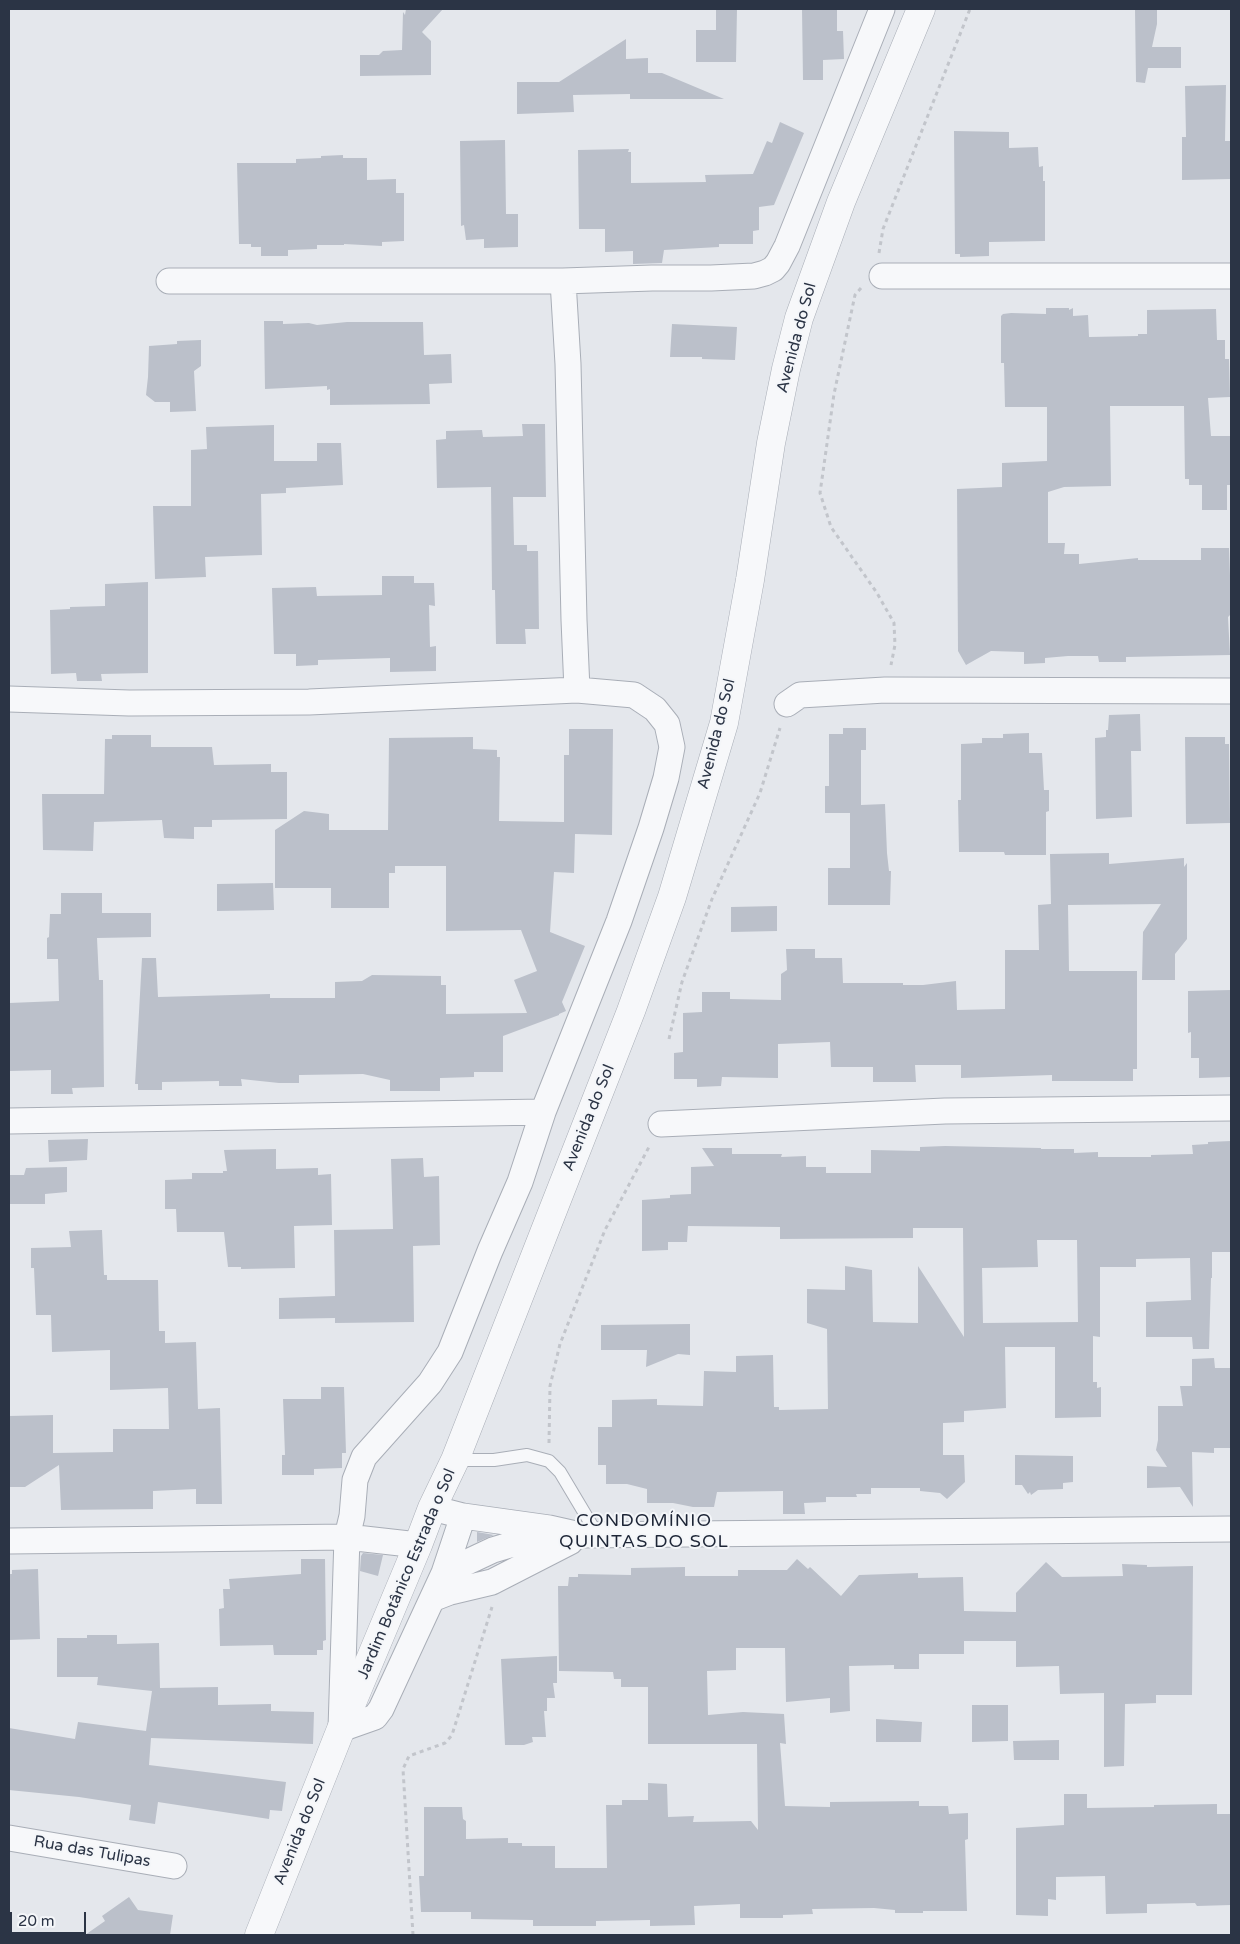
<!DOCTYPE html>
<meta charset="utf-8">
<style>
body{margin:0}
#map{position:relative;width:1240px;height:1944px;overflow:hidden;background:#e4e7ec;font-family:"Varela Round",sans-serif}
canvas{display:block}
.frame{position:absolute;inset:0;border:10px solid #2b3445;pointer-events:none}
.scale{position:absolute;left:10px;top:1912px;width:76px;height:22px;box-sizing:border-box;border:2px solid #2b3445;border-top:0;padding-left:6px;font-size:15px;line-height:18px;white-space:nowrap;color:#2b3445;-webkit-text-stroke:4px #f4f6f9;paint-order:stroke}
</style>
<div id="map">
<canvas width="1240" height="1944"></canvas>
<div class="frame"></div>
<div class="scale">20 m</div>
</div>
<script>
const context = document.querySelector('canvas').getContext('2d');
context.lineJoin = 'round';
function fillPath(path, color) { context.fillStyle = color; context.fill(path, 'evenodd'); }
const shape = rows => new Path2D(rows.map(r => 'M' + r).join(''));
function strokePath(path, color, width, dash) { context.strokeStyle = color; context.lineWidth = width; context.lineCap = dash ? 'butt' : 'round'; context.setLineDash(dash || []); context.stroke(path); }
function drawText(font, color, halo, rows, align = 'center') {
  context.font = font + ' "Varela Round",sans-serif'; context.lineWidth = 4; context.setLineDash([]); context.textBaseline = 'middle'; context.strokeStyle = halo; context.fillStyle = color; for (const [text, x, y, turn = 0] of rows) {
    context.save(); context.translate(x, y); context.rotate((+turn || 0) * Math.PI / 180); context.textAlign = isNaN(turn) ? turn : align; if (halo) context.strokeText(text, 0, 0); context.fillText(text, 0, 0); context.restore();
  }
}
fillPath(shape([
 [406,9,443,9,422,32,431,41,431,75,360,76,360,55,379,55,383,51,402,50,403,12,405,15],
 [716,9,737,9,736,62,696,62,696,30,716,30],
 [802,9,837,9,837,31,843,31,844,59,823,60,823,80,803,80],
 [1135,9,1157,9,1157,24,1152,47,1181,47,1181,68,1148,68,1145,83,1136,82],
 [626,39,626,59,648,58,648,73,662,73,724,99,630,99,630,94,573,95,574,112,517,114,517,82,559,82],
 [1226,85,1225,141,1231,141,1231,179,1182,180,1182,137,1186,137,1185,86],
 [780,122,804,133,774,205,759,207,759,230,753,231,753,244,719,244,719,247,664,250,662,263,633,264,633,251,605,252,605,229,579,229,578,150,629,149,628,152,631,152,631,183,706,182,705,175,753,174,767,141,772,143],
 [954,131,1009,132,1009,148,1038,147,1039,167,1043,166,1043,181,1045,181,1045,241,989,242,989,256,960,257,960,254,955,254],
 [505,140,506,214,518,214,518,247,484,248,484,239,466,240,464,225,461,226,460,141],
 [343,155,343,158,367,158,367,180,396,179,396,193,404,193,404,241,382,242,382,246,344,244,344,245,317,245,317,249,288,250,288,256,261,256,261,247,251,247,251,244,239,244,237,163,296,163,296,159,321,158,321,156],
 [1046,308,1069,308,1069,310,1073,308,1073,316,1088,315,1089,337,1138,336,1138,334,1147,334,1147,310,1216,309,1217,340,1225,340,1225,359,1229,359,1230,397,1208,398,1211,436,1231,436,1231,485,1227,485,1227,510,1202,510,1202,485,1189,485,1189,479,1185,479,1184,406,1110,406,1111,486,1064,487,1048,492,1048,543,1065,543,1064,554,1079,554,1079,564,1138,558,1138,560,1201,560,1201,548,1229,548,1231,603,1231,614,1228,617,1230,655,1126,657,1126,662,1099,662,1098,656,1068,656,1045,658,1045,663,1024,664,1024,652,991,651,966,665,958,651,957,489,1002,487,1002,463,1047,461,1047,407,1005,407,1004,363,1001,363,1001,316,1003,314,1011,313,1046,314],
 [264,321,283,321,283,324,309,323,317,325,347,322,423,322,424,355,451,354,452,383,429,384,430,404,330,405,330,389,327,390,327,386,265,389],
 [672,324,737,327,735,360,702,359,702,357,670,357],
 [201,340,201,366,194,371,196,411,170,412,170,402,155,402,146,395,148,377,149,346,177,344,177,341],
 [522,424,545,424,546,497,513,497,514,545,527,545,527,551,538,551,539,629,525,629,526,644,496,644,495,590,492,590,491,487,437,488,436,440,446,439,446,431,482,430,483,437,523,436],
 [274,425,274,461,317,461,317,443,341,443,343,485,286,488,286,493,261,494,262,555,205,557,206,577,155,579,153,506,191,506,191,450,207,449,206,427],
 [382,576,414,576,414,583,434,583,435,606,429,605,430,647,436,646,436,671,390,672,390,658,318,660,318,665,296,666,296,654,274,654,272,588,316,587,317,596,382,595],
 [148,582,148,673,101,674,102,681,77,681,76,673,51,674,50,610,70,609,70,607,105,606,105,584],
 [1140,714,1141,751,1131,751,1132,817,1096,819,1095,738,1106,737,1106,730,1108,730,1109,715],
 [843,728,866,728,866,750,861,750,861,805,885,804,887,853,889,871,891,871,890,905,828,905,828,868,850,868,850,813,825,813,825,786,829,786,829,734,843,734],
 [569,729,613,729,612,835,575,834,574,873,554,872,550,932,585,946,562,1002,566,1011,559,1014,559,1015,503,1036,503,1072,474,1072,474,1077,440,1078,440,1091,390,1091,390,1080,363,1074,299,1075,299,1083,279,1083,241,1079,242,1086,219,1086,219,1081,162,1082,162,1090,138,1090,138,1084,135,1084,142,958,156,958,158,997,270,994,270,998,335,998,335,982,362,981,372,975,441,976,441,985,446,985,446,1014,527,1013,514,980,537,971,521,930,446,931,446,866,395,866,395,873,389,873,389,908,331,908,331,888,275,888,275,830,304,811,329,814,329,830,388,830,389,738,473,737,473,749,497,750,497,757,500,757,499,821,564,822,564,755,569,755],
 [1029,733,1029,753,1042,753,1044,790,1049,790,1049,811,1046,812,1046,855,1005,855,1004,852,959,852,958,800,961,800,961,744,982,743,982,738,1003,738,1003,734],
 [112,735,151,735,151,747,212,747,214,765,271,764,271,772,287,772,287,819,212,820,212,827,194,827,194,839,164,838,162,820,94,822,93,851,43,850,42,794,104,794,105,739,112,739],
 [1185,737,1225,737,1225,744,1229,744,1230,823,1186,824],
 [1109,853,1109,864,1184,858,1184,867,1187,863,1187,939,1175,954,1175,980,1142,980,1143,932,1161,904,1068,905,1069,971,1137,971,1137,1069,1133,1069,1133,1081,1052,1081,1052,1075,961,1078,961,1065,915,1065,916,1082,873,1082,873,1067,831,1067,830,1042,778,1044,778,1078,722,1077,721,1086,697,1087,697,1079,674,1079,674,1053,683,1052,683,1013,702,1012,702,992,730,992,730,999,781,1000,781,974,787,970,786,949,815,949,815,958,842,958,843,983,903,983,903,985,923,985,956,981,957,1010,1005,1009,1005,950,1039,950,1038,905,1051,904,1050,854],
 [273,883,274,910,217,911,217,884],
 [61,893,102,893,102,913,151,913,151,937,97,938,99,980,103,980,104,1087,72,1088,73,1094,51,1094,51,1070,9,1071,9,1003,59,1001,58,959,47,959,47,938,49,937,50,914,61,914],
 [777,906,777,931,731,932,731,907],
 [1231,990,1231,1077,1199,1078,1199,1058,1191,1058,1191,1032,1188,1033,1188,991],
 [88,1139,87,1160,49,1162,48,1140],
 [1231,1141,1231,1252,1212,1252,1212,1278,1211,1278,1209,1349,1193,1349,1192,1337,1146,1337,1146,1302,1191,1300,1190,1258,1136,1259,1136,1267,1100,1267,1100,1337,1093,1336,1093,1382,1097,1382,1097,1388,1101,1387,1101,1417,1055,1418,1055,1347,1005,1347,1006,1408,964,1411,964,1422,943,1423,943,1455,964,1455,965,1482,947,1499,940,1493,920,1491,920,1488,871,1488,871,1494,856,1494,857,1497,826,1497,826,1502,804,1503,805,1514,783,1514,783,1491,717,1492,714,1507,693,1507,673,1503,647,1503,647,1489,627,1484,606,1484,606,1465,598,1465,598,1427,612,1427,612,1400,657,1399,657,1405,703,1406,704,1371,736,1372,736,1356,773,1355,774,1407,779,1407,779,1410,828,1409,827,1329,807,1323,807,1289,845,1290,845,1266,872,1270,873,1322,918,1323,918,1266,964,1337,963,1228,913,1228,913,1238,780,1239,780,1227,688,1226,687,1242,668,1242,668,1250,642,1251,642,1200,670,1198,670,1195,691,1194,691,1167,714,1166,702,1148,732,1148,732,1154,782,1154,781,1157,806,1156,806,1167,826,1167,826,1173,871,1173,871,1150,920,1151,920,1147,945,1146,1041,1148,1041,1149,1074,1149,1074,1153,1098,1152,1098,1157,1151,1157,1151,1155,1193,1154,1192,1145,1208,1144,1208,1142],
 [1037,1240,1077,1240,1078,1322,983,1323,982,1268,1038,1267],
 [276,1149,276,1169,318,1168,318,1175,331,1174,332,1225,294,1226,295,1268,241,1269,241,1267,228,1267,224,1232,177,1232,176,1209,165,1209,165,1180,192,1179,192,1173,223,1173,223,1171,227,1171,224,1150],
 [423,1158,424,1177,439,1176,440,1245,413,1246,414,1322,335,1323,335,1318,279,1319,279,1298,335,1296,334,1230,393,1229,391,1159],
 [67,1167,67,1192,45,1194,45,1204,9,1204,9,1175,24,1175,26,1168],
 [102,1230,104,1275,107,1275,107,1280,158,1280,159,1331,165,1331,165,1343,196,1342,198,1409,220,1408,222,1504,196,1504,196,1489,153,1491,153,1509,61,1510,59,1465,25,1487,9,1487,9,1416,53,1415,53,1453,113,1452,113,1429,169,1429,168,1388,110,1390,110,1350,52,1352,51,1315,36,1315,34,1268,31,1268,31,1248,71,1247,69,1231],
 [690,1324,690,1355,678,1354,646,1367,647,1350,601,1350,601,1325],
 [1214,1358,1215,1368,1231,1368,1231,1448,1214,1448,1214,1453,1192,1452,1193,1507,1180,1487,1147,1488,1147,1466,1167,1467,1156,1450,1158,1440,1158,1406,1183,1406,1180,1386,1192,1386,1192,1359],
 [321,1387,344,1387,346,1453,342,1453,342,1468,314,1469,314,1475,282,1475,282,1455,285,1455,283,1399,321,1399],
 [1015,1455,1073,1456,1073,1482,1063,1483,1063,1489,1038,1490,1031,1495,1030,1492,1028,1494,1022,1485,1015,1485],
 [477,1532,494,1535,477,1542],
 [363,1553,383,1555,378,1576,360,1571,361,1556],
 [301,1559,325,1559,326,1640,323,1641,323,1650,317,1650,317,1655,274,1655,273,1645,220,1646,219,1609,224,1608,223,1589,230,1589,229,1579,301,1574],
 [797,1559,808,1569,810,1567,841,1596,859,1575,918,1573,918,1578,963,1577,964,1611,1016,1612,1016,1593,1046,1562,1062,1577,1123,1576,1122,1564,1147,1565,1147,1567,1193,1566,1192,1695,1156,1695,1156,1703,1125,1704,1124,1766,1104,1767,1104,1693,1060,1694,1059,1666,1016,1667,1016,1641,964,1641,964,1654,919,1654,919,1669,894,1669,894,1665,849,1666,850,1711,830,1713,830,1698,786,1702,785,1648,736,1648,736,1670,707,1671,708,1715,743,1712,784,1714,786,1744,780,1743,785,1806,830,1807,830,1802,919,1801,919,1806,948,1806,949,1814,968,1813,968,1839,965,1840,967,1911,923,1911,923,1913,895,1913,895,1910,874,1908,812,1909,813,1914,783,1915,783,1918,740,1918,740,1904,694,1906,695,1925,650,1926,650,1920,596,1921,596,1926,533,1926,533,1920,471,1919,471,1912,421,1912,419,1876,424,1876,424,1807,462,1807,463,1819,466,1821,466,1839,508,1838,508,1843,522,1843,522,1846,555,1846,555,1868,607,1868,606,1805,622,1805,622,1800,648,1800,648,1783,667,1784,668,1817,694,1816,693,1822,751,1821,758,1830,757,1744,648,1744,648,1687,621,1687,621,1679,614,1679,613,1672,559,1671,558,1586,568,1586,569,1577,578,1577,578,1574,631,1575,631,1568,685,1567,685,1576,738,1576,738,1570,787,1570],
 [38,1569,40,1639,9,1640,9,1574,12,1574,12,1570],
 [87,1635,117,1635,117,1644,159,1643,160,1688,218,1687,218,1705,271,1704,271,1711,314,1712,313,1744,151,1738,149,1765,286,1782,282,1811,270,1810,269,1819,158,1802,155,1824,129,1820,131,1805,79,1797,9,1790,9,1728,75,1739,78,1722,146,1731,152,1691,97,1685,98,1677,57,1677,57,1638,87,1638],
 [557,1656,557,1683,553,1683,555,1698,547,1698,547,1711,544,1711,546,1737,532,1737,533,1742,524,1745,505,1745,501,1659],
 [972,1705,1008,1705,1008,1741,972,1742],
 [876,1719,922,1722,921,1742,876,1742],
 [1059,1740,1059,1760,1014,1760,1013,1741],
 [1064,1794,1087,1794,1087,1808,1154,1807,1154,1805,1217,1804,1217,1814,1231,1814,1231,1905,1197,1906,1195,1903,1147,1904,1147,1913,1106,1914,1105,1876,1056,1877,1056,1900,1048,1899,1048,1916,1016,1915,1016,1828,1064,1825],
 [129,1897,138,1910,173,1915,170,1935,85,1935,105,1921,102,1916]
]), '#bbc0ca');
const service = shape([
 [455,1460,494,1460,527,1455,549,1461,560,1472,597,1534]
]);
const minor = shape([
 [882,276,1231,276],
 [169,281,563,281,652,278,711,278,754,276,765,273,773,269,778,263,787,246,882,9],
 [563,281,568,364,574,620,577,690,634,695,655,709,667,724,672,747,666,778,651,828,619,921,543,1112,520,1182,490,1251,450,1352,430,1383,364,1457,355,1480,352,1516,347,1537,341,1729,375,1717,381,1709,444,1573,493,1550,513,1544,535,1541,577,1537],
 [9,699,129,703,309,702,577,690],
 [787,704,800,695,885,690,1231,691],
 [9,1121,543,1112],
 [661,1124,945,1111,1231,1108],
 [432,1508,463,1516,549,1528,580,1535,1231,1529],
 [9,1541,347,1537,418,1545],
 [444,1573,463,1516],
 [432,1599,450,1592,492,1582,570,1542],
 [9,1838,174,1866]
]);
const tertiary = shape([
 [259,1935,341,1729,418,1545,432,1508,455,1460,631,1011,672,897,724,723,750,580,771,443,786,369,799,318,841,202,921,9]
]);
strokePath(service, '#a9aeb7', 14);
strokePath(minor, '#a9aeb7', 27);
strokePath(tertiary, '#a9aeb7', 29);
strokePath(shape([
 [879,253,883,229,970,9],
 [861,288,855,295,834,394,820,493,831,527,877,593,894,623,895,645,891,665],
 [669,1039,682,982,712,899,760,793,780,728],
 [549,1443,550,1386,560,1344,605,1230,650,1145],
 [413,1935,403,1769,409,1756,445,1743,452,1735,492,1607]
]), '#c2c5cb', 3, [4, 4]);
strokePath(service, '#f7f8fa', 12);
strokePath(minor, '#f7f8fa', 25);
strokePath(tertiary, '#f7f8fa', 28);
drawText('16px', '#2b3445', '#f4f6f9', [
 ["Avenida do Sol",797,338,-75],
 ["Avenida do Sol",717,734,-76],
 ["Avenida do Sol",589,1118,-68],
 ["Jardim Botânico Estrada o Sol",407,1574,-67],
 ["Avenida do Sol",300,1832,-68],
 ["Rua das Tulipas",92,1852,10]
]);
context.letterSpacing = '1px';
drawText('18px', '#1d2536', '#f4f6f9', [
 ["CONDOMÍNIO",644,1521],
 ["QUINTAS DO SOL",644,1542]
]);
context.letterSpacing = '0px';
</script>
